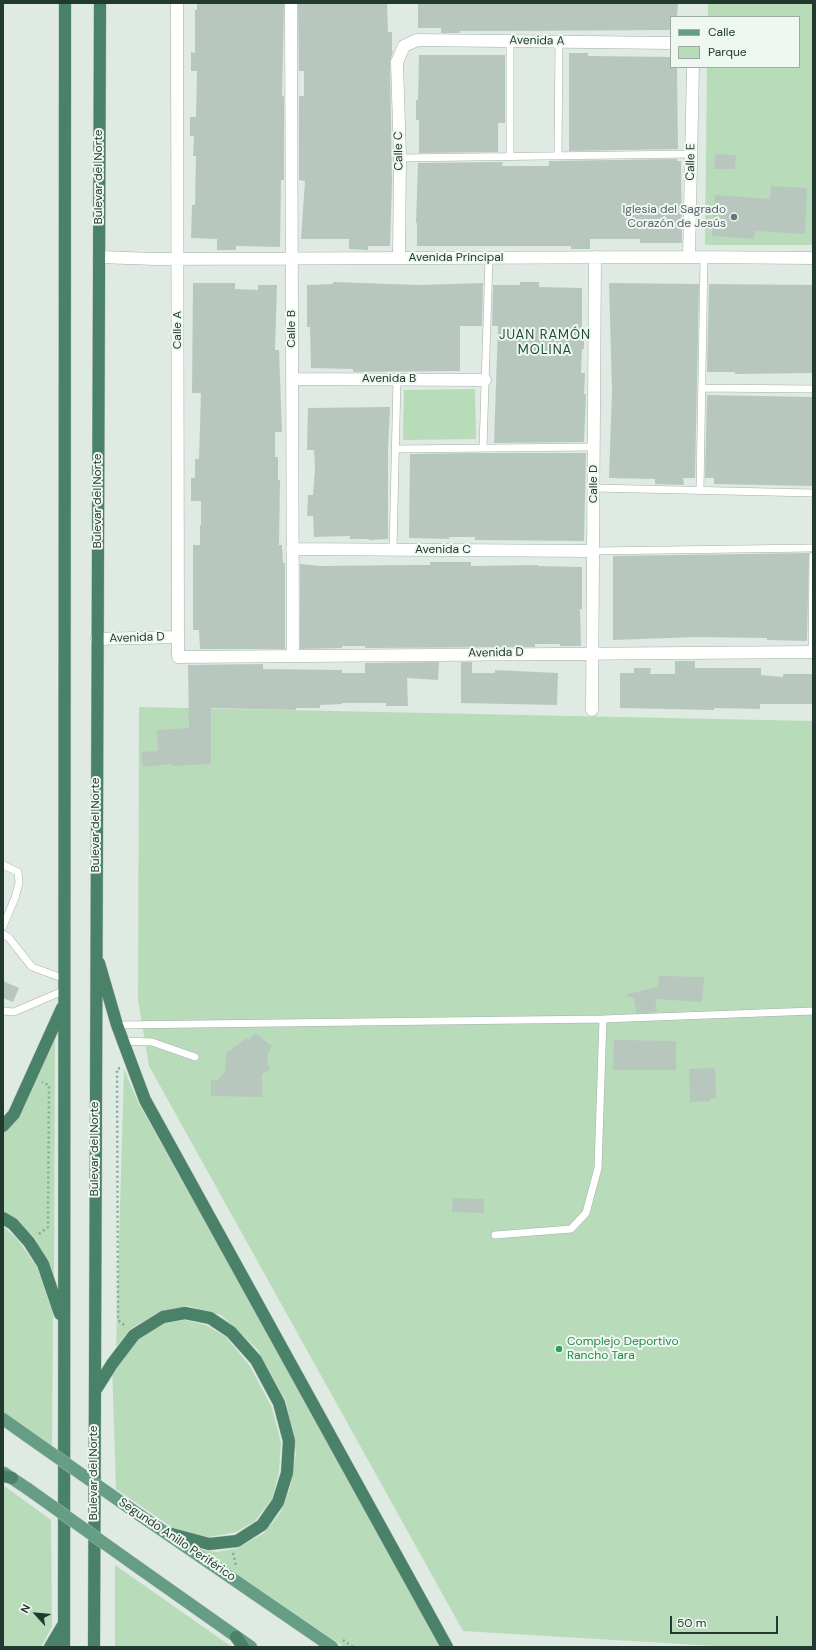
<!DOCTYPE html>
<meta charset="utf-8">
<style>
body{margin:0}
#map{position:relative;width:816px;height:1650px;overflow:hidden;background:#dfeae3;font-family:"DM Sans",sans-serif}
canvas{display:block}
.frame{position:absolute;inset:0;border:4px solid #21392e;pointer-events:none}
.legend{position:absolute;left:670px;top:16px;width:130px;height:52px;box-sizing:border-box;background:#eff7f1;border:1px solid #9daba3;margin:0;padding:5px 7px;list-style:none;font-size:12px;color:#21392e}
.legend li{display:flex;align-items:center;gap:8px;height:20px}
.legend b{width:20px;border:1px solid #9daba3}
.north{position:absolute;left:16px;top:1594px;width:40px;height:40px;-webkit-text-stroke:3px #eff7f1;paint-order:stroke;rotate:297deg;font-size:11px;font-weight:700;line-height:16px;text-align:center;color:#21392e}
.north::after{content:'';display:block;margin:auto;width:14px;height:18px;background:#21392e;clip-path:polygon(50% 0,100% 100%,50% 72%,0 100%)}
.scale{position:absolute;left:670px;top:1616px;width:108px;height:18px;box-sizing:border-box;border:2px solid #21392e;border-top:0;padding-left:5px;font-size:12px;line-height:14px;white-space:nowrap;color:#21392e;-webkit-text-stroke:3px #eff7f1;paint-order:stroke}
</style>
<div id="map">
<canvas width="816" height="1650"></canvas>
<div class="frame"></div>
<ul class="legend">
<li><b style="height:5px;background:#659e84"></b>Calle</li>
<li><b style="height:11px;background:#b8dbba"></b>Parque</li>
</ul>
<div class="north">N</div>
<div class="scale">50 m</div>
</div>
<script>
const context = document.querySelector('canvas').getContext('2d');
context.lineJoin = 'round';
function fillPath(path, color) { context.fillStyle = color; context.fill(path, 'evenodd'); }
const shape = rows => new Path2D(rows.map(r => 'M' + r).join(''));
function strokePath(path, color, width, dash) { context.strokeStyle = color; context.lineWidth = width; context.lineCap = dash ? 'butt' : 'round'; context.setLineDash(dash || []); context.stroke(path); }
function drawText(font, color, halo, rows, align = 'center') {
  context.font = font + ' "DM Sans",sans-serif'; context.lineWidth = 4; context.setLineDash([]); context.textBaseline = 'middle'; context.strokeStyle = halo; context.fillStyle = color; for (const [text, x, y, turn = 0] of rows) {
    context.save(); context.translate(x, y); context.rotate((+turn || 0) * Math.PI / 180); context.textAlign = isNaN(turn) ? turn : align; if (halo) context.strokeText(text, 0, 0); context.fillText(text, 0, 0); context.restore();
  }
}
fillPath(shape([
 [708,3,813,3,813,245,705,245,707,67,799,67,799,17,708,17],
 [475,389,476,439,403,440,404,390],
 [139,707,813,721,813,1647,732,1647,463,1631,149,1066,138,1000],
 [55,1038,54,1279,35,1238,9,1214,3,1212,3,1132,23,1110],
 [124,1069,138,1102,444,1647,344,1647,200,1549,217,1552,238,1548,264,1533,280,1513,290,1488,296,1453,286,1401,257,1349,221,1315,188,1306,152,1316,129,1330,116,1347],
 [3,1226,18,1240,37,1267,53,1314,52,1446,3,1413],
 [185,1320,206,1325,226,1337,250,1366,272,1408,281,1443,279,1472,272,1499,255,1521,236,1532,209,1537,176,1530,116,1489,112,1364,135,1342,165,1323],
 [3,1485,51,1520,52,1627,41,1647,3,1647],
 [115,1565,232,1647,115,1647]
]), '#b8dbba');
fillPath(shape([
 [197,3,284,3,282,96,284,96,284,180,281,180,280,247,236,246,236,250,217,250,217,239,191,238,192,205,195,205,196,156,193,156,194,136,190,136,190,117,196,117,197,71,191,71,191,52,195,53,195,10,197,10],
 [298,3,387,3,388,32,392,32,392,51,393,51,390,62,392,182,390,246,368,246,368,250,349,249,349,239,301,239,305,181,299,180,299,96,304,96,304,71,299,71],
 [418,3,678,3,677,17,671,17,671,30,500,31,460,31,460,33,441,33,441,28,418,28],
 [569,53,588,53,588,56,671,57,671,67,677,67,678,149,569,151],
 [419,55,505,55,505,123,498,123,498,152,419,153,419,120,416,120,416,100,418,100],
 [715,154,736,155,735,169,714,169],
 [677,159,677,161,681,161,682,243,640,243,640,239,590,239,590,249,571,249,571,246,417,246,417,223,416,223,418,163,503,162,502,166,549,166,549,161],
 [771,186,807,188,805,234,755,231,754,239,712,236,715,195,770,199],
 [333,282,419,285,483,283,482,326,460,326,460,371,353,372,353,369,311,368,310,327,307,327,307,285,333,284],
 [520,282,539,282,539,287,582,288,582,330,584,330,584,349,582,349,581,373,585,373,584,394,586,394,584,442,494,443,498,326,492,326,493,285,520,285],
 [193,283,235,283,235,289,258,290,258,285,277,285,275,350,279,350,282,432,275,432,275,457,278,457,278,480,280,480,279,545,282,545,283,563,285,563,285,649,200,649,199,630,193,630,193,545,200,545,200,525,201,525,201,501,191,501,191,478,195,478,195,459,199,459,201,393,192,393],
 [609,283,699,284,695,478,683,478,684,485,655,484,655,479,609,478,612,391],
 [709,284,813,285,813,373,735,374,735,372,707,372],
 [707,395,813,397,813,486,714,484,714,478,705,478],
 [390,407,388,449,388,539,369,540,369,539,350,539,350,536,314,537,313,516,307,516,308,495,313,495,315,468,314,450,307,450,308,408],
 [472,453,586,453,584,541,475,540,475,537,449,537,449,539,409,538,410,454],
 [809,553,807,641,767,640,767,638,697,637,613,640,613,556],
 [430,562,471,562,471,566,538,565,538,566,582,567,582,609,580,609,581,646,560,646,560,644,535,644,535,647,365,648,365,646,342,646,342,648,300,649,300,564,320,566,409,565,430,565],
 [675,661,695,661,695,668,761,668,761,675,783,677,783,674,813,674,813,704,760,704,760,709,714,708,714,710,620,708,620,673,634,673,634,668,651,668,650,674,675,674],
 [439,662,438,680,407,678,408,706,386,706,386,703,342,703,342,704,320,705,320,708,296,708,296,710,211,708,211,764,171,766,171,764,143,767,141,752,158,751,157,730,189,728,188,665,263,664,263,669,342,670,342,673,365,673,365,663],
 [461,662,472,662,472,673,495,673,495,670,558,673,557,705,461,703],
 [659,976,704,977,702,1002,655,999,657,1012,637,1013,633,997,628,997,627,994,658,987],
 [3,981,19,988,13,1002,3,998],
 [255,1033,272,1046,268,1052,267,1064,271,1069,262,1074,262,1097,211,1096,211,1080,218,1080,225,1071,226,1053,247,1038,249,1040],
 [614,1040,676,1041,676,1070,613,1070],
 [715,1068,716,1098,710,1099,710,1101,690,1102,689,1069],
 [453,1198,484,1199,484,1213,452,1212]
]), '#b7c7be');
const service = shape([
 [510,156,510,41],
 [558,156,559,42],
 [400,158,691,154],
 [702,388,813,389],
 [483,448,489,258],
 [395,449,594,447],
 [595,488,813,493],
 [700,490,704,257],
 [393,550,397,380],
 [593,551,813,548],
 [812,652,813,556],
 [3,865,18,872,19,883,15,898,3,926],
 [3,934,9,938,32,967,65,979],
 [3,1011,14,1012,65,990],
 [117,1025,603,1019,813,1011],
 [123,1041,152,1042,195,1057],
 [495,1235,571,1229,586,1213,598,1168,603,1019]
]);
const minor = shape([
 [177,3,178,657,813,652],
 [291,3,293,655],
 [99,257,155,259,689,257,813,258],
 [689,257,693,67],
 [399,258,400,158,397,62,404,46,417,40,671,43],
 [292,379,485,380],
 [292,549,593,551],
 [97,639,178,637],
 [592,710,595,257]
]);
const primary = shape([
 [3,1419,27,1436],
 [4,1473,28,1489],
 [141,1516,332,1647],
 [139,1568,251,1647]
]);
const trunk = shape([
 [99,963,117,1025,145,1100,447,1647],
 [3,1126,14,1114,62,1008],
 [3,1218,13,1224,29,1242,43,1264,60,1314],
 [95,1391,112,1364,134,1335,163,1317,185,1313,210,1318,231,1332,256,1360,279,1403,289,1441,287,1473,278,1502,262,1525,237,1541,209,1544,168,1533],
 [3,1476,12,1478],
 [236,1637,243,1647],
 [50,1647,63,1625],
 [64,1647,65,3],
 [94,1647,100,3]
]);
strokePath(service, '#a2b1a9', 8);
strokePath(minor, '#a2b1a9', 13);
strokePath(primary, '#bcc4c0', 13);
strokePath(trunk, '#bcc4c0', 13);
strokePath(shape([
 [120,1068,117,1069,118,1320,125,1326],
 [39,1234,48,1227,49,1085,42,1082],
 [233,1553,236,1566],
 [343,1640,353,1647]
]), '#80ad96', 2.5, [2, 3]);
strokePath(service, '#fff', 7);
strokePath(minor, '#fff', 12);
strokePath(primary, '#659e84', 12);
strokePath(trunk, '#498169', 12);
const primaryBridge = shape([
 [27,1436,141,1516],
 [28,1489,139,1568]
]);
strokePath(primaryBridge, '#bcc4c0', 13, []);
strokePath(primaryBridge, '#659e84', 12);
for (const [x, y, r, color] of [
 [734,217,4,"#6b7280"],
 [559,1349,4,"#2e9e5b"]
]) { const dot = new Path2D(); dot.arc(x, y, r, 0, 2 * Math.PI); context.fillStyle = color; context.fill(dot); strokePath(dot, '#eff7f1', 1.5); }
drawText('12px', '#21392e', '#eff7f1', [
 ["Avenida A",537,41,1],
 ["Calle C",399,151,-91],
 ["Calle E",691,162,-89],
 ["Bulevar del Norte",99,177,-90],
 ["Avenida Principal",456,258],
 ["Calle B",292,329,-90],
 ["Calle A",178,330,-90],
 ["Avenida B",389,379],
 ["Calle D",594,484,-90],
 ["Bulevar del Norte",98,501,-90],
 ["Avenida C",443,550],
 ["Avenida D",137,638,-2],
 ["Avenida D",496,653,-1],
 ["Bulevar del Norte",96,825,-90],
 ["Bulevar del Norte",95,1149,-90],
 ["Bulevar del Norte",94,1473,-90],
 ["Segundo Anillo Periférico",177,1540,34]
]);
drawText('12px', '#5b616d', '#eff7f1', [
 ["Iglesia del Sagrado",726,210],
 ["Corazón de Jesús",726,224]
], 'right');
drawText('12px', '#27864d', '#eff7f1', [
 ["Complejo Deportivo",567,1342],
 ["Rancho Tara",567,1356]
], 'left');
context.letterSpacing = '1px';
drawText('13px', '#1d4a36', '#eff7f1', [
 ["JUAN RAMÓN",545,336],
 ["MOLINA",545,351]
]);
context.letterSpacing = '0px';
</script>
